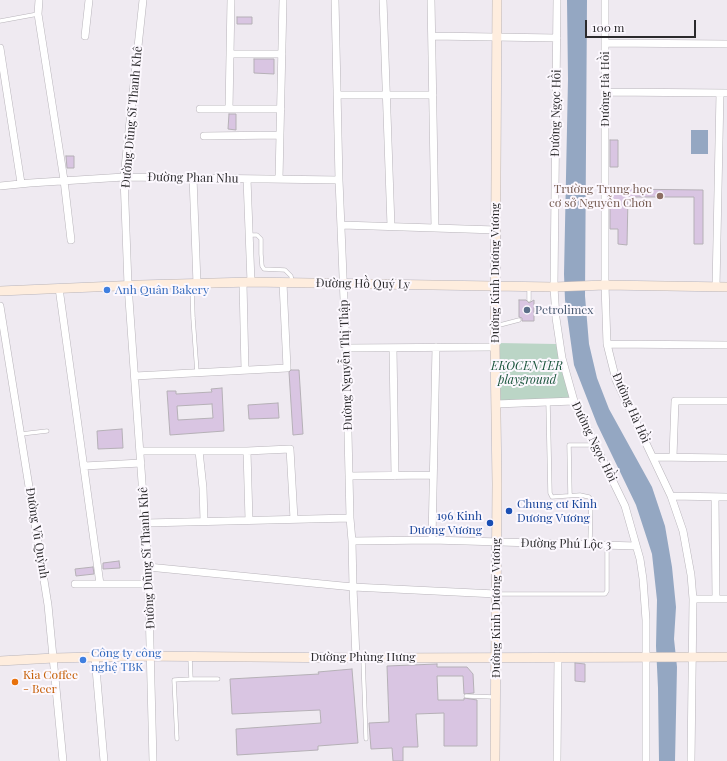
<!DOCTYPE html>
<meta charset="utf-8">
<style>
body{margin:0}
#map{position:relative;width:727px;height:761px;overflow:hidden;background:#efeaf1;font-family:"Playfair Display",serif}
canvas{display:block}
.scale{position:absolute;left:585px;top:20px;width:111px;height:18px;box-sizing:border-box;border:2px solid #2b2a2c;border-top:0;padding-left:5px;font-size:12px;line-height:14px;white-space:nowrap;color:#2b2a2c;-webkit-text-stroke:3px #fcf8fe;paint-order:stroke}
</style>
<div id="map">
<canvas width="727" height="761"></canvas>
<div class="scale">100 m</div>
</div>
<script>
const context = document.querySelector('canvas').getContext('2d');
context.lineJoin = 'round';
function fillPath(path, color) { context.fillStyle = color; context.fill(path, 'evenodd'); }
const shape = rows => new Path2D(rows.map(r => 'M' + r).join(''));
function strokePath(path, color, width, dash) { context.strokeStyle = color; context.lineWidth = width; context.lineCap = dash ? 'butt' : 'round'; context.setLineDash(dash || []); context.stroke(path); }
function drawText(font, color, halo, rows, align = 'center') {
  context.font = font + ' "Playfair Display",serif'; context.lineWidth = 4; context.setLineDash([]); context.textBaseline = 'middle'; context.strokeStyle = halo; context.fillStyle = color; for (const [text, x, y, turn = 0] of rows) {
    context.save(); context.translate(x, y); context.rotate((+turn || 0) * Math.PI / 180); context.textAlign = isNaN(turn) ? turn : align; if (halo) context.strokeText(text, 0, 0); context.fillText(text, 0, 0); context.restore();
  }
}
fillPath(shape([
 [498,343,556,344,574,401,496,404]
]), '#bbd5c6');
fillPath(shape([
 [567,0,587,0,585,296,589,344,597,378,609,409,652,487,665,526,672,567,676,607,674,639,677,667,675,761,659,761,658,688,656,646,657,600,652,554,636,505,597,424,574,365,565,300,564,274,568,79],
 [691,130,708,130,708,154,691,154]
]), '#94a7c2');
const building = shape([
 [237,17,252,17,252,24,237,24,237,17],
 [254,59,274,59,274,74,254,73,254,59],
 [229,114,236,114,236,130,228,129,229,114],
 [610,140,618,140,618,167,610,167,610,140],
 [66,156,74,156,74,168,67,168,66,156],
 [619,189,703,190,703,244,694,244,694,197,628,197,627,245,618,244,618,229,610,229,610,193,619,193,619,189],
 [519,300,526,300,529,303,534,300,534,321,522,321,522,318,519,317,519,300],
 [291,370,299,370,303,434,293,435,289,372,291,370],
 [222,388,224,431,170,435,167,391,176,391,176,394,212,392,211,389,222,388],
 [212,404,213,418,178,420,177,406,212,404],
 [278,403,279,418,249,419,248,405,278,403],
 [122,429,123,448,98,449,97,431,122,429],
 [119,561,120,568,103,569,103,563,119,561],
 [93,567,94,574,76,576,75,569,93,567],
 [575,663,585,664,585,682,575,681,575,663],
 [437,664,437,667,467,667,473,674,474,693,464,694,463,676,437,676,438,700,464,700,464,698,477,700,477,746,444,746,444,713,416,714,418,747,403,747,403,761,393,761,392,748,371,749,369,723,389,722,387,666,437,664],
 [352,669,358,743,318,746,318,750,237,755,236,729,321,723,320,710,232,714,230,679,319,674,318,672,352,669]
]);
fillPath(building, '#d9c5e2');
strokePath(building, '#b5b0b6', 1);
const lane = shape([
 [0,21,38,14],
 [250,235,257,235,261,239,261,254,262,266,264,269,285,270,291,276,292,282],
 [192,285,193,318,197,372],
 [529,300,529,287],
 [496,326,519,320],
 [548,402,550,493,552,497,580,495,589,497,591,500,590,544],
 [21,434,47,431],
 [570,495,569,445,595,445],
 [496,594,605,594,607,591,607,545],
 [363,659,366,739],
 [191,679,218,679],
 [466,696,494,697],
 [177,739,174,680,191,679,190,658]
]);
const street = shape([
 [39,0,38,14,64,180,71,240],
 [143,0,124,177,128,285,148,567,153,761],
 [335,0,339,180,346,348,350,518,352,541,353,587,356,658],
 [383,0,391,226],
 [431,0,435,228],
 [557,0,554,287,556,318,562,358,574,401,625,506,640,559,643,579,646,620,646,761],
 [605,0,605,285,607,344,616,380,671,496,683,531,691,575,693,599,691,761],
 [85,36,89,0],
 [432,36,557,38],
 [605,43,727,44],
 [0,48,21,183],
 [230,54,282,54],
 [605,92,727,93],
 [337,95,433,95],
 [200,109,281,109],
 [229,109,231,0],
 [204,136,280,135],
 [193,177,197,284],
 [247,179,251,282],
 [279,179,283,0],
 [0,186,30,183,124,177,339,180],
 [342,225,496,230],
 [243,283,245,370],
 [716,287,720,93],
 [59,288,100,584],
 [0,306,48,605,63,761],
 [607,344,727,345],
 [346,348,495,347],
 [393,348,395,476],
 [135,376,287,368,283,283],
 [496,404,574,401],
 [141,451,247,451,290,449,294,519],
 [199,451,203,488,204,521],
 [247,451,249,520],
 [653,457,727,458],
 [673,457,675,401,727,401],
 [84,466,141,463],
 [349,476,433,475],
 [671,496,727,497],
 [715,497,716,599],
 [146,523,350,518],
 [432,540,436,347],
 [352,541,432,540,636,546],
 [148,567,353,587,496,594],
 [75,584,149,584],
 [693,599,727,599],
 [95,657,104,761],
 [557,761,558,657]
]);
const secondary = shape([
 [0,291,140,285,251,282,554,287,605,285,727,287],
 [0,661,54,658,135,656,363,658,727,657],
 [495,761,497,484,495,347,497,0]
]);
strokePath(lane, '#b8b4ba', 4.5);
strokePath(street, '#b8b4ba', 8);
strokePath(secondary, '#b8b4ba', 10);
strokePath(lane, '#fff', 3.5);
strokePath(street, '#fff', 7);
strokePath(secondary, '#feedde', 9);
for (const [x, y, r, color] of [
 [660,196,4,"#8d6e63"],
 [107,290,4,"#3f7fe0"],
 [527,310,4,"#5c6f8a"],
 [509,511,4,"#1a4fb4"],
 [490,523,4,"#1a4fb4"],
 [83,660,4,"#3f7fe0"],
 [15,682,4,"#e8710a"]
]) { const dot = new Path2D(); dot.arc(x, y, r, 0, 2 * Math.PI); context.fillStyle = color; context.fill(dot); strokePath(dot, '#fcf8fe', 1.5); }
drawText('12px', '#2b2a2c', '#fcf8fe', [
 ["Đường Hà Hồi",605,89,-90],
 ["Đường Ngọc Hồi",556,113,-89],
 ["Đường Dũng Sĩ Thanh Khê",132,117,-85],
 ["Đường Phan Nhu",193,178,1],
 ["Đường Kinh Dương Vương",495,273,-90],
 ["Đường Hồ Quý Ly",363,284,1],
 ["Đường Nguyễn Thị Thập",346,365,-92],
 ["Đường Hà Hồi",631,408,66],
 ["Đường Ngọc Hồi",594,442,64],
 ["Đường Vũ Quỳnh",37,533,81],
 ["Đường Phú Lộc 3",566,544,1],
 ["Đường Dũng Sĩ Thanh Khê",147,558,-93],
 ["Đường Kinh Dương Vương",496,608,-90],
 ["Đường Phùng Hưng",363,657]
]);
drawText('12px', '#785e54', '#fcf8fe', [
 ["Trường Trung học",652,189],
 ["cơ sở Nguyễn Chơn",652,203]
], 'right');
drawText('12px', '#366cbe', '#fcf8fe', [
 ["Anh Quân Bakery",115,290],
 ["Công ty công",91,653],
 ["nghệ TBK",91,667]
], 'left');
drawText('12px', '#4e5e75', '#fcf8fe', [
 ["Petrolimex",535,310]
], 'left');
drawText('italic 12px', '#19543b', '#fcf8fe', [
 ["EKOCENTER",527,366],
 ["playground",527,380]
]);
drawText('12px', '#164399', '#fcf8fe', [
 ["Chung cư Kinh",517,504],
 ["Dương Vương",517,518],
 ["196 Kinh",482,516,"right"],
 ["Dương Vương",482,530,"right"]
], 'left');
drawText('12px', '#c56008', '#fcf8fe', [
 ["Kia Coffee",23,675],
 ["- Beer",23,689]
], 'left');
</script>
